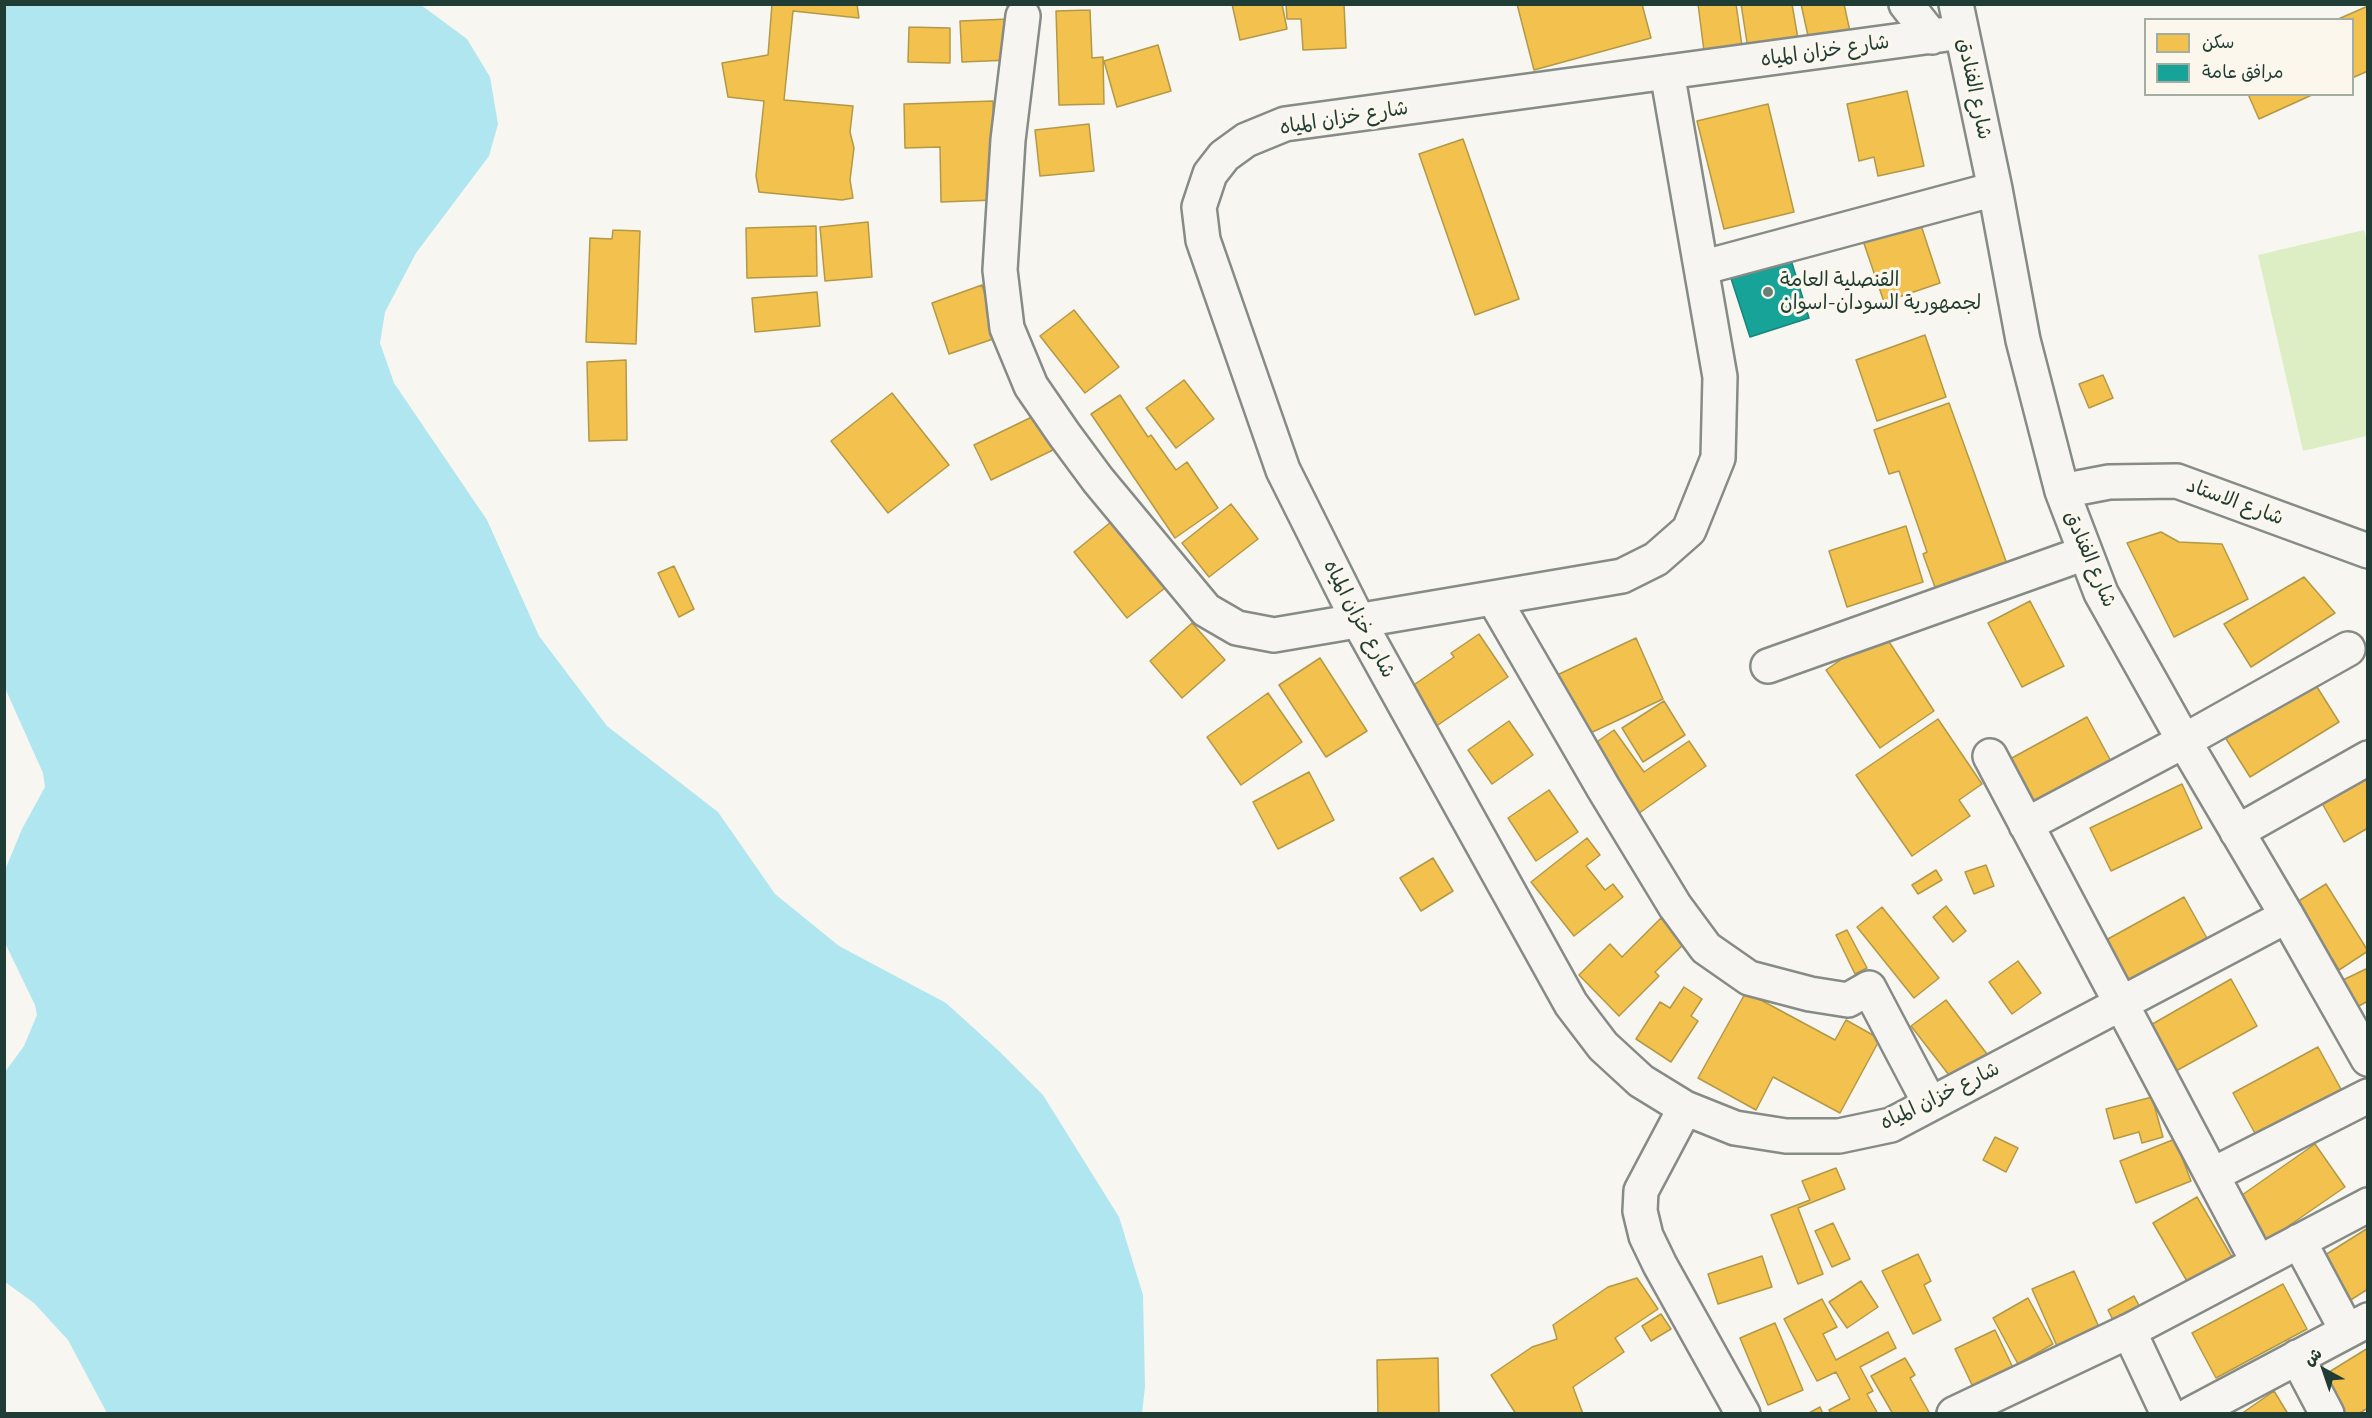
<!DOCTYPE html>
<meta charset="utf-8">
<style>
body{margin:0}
#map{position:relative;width:2372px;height:1418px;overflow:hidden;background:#f8f6f0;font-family:Delius,"Playpen Sans Arabic",sans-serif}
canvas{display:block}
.frame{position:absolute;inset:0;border:6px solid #1f3d34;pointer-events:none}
.legend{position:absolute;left:2144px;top:18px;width:210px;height:78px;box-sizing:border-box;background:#fbf7ec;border:2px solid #a3ada2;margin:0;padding:8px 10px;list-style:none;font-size:18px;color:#1f3d34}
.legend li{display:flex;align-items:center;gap:12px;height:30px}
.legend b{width:30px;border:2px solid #a3ada2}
.north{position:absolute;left:2294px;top:1340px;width:60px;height:60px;-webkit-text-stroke:4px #fbf7ec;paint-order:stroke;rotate:320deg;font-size:16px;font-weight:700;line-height:24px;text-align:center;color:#1f3d34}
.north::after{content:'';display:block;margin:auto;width:21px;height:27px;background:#1f3d34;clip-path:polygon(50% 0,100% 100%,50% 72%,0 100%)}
</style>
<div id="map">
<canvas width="2372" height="1418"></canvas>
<div class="frame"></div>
<ul class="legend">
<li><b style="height:16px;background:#f2c14e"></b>سكن</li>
<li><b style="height:16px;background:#17a398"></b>مرافق عامة</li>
</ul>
<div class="north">ش</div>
</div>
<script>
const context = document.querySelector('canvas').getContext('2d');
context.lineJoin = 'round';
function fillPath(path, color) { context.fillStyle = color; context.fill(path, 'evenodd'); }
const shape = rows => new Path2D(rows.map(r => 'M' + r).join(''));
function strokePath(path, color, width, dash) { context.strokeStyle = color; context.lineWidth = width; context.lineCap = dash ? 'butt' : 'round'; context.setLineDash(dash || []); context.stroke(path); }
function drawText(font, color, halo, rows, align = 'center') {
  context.font = font + ' Delius,"Playpen Sans Arabic",sans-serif'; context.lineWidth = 6; context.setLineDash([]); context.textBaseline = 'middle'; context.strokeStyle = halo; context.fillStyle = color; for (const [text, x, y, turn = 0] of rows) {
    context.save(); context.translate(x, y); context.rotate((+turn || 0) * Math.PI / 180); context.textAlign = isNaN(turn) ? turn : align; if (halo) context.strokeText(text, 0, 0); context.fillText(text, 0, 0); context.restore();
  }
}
fillPath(shape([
 [2364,230,2368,245,2367,436,2303,451,2258,255]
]), '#deeec4');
fillPath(shape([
 [5,4,421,5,467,39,490,77,498,124,489,156,416,253,385,312,380,343,394,383,487,520,539,636,607,726,718,812,775,894,839,946,946,1003,1000,1052,1043,1095,1119,1217,1143,1295,1145,1387,1142,1413,107,1413,68,1340,34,1303,5,1282,5,1072,24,1046,37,1015,35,1005,5,943,5,870,22,829,45,787,43,773,5,688]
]), '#afe6ef');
const homes = shape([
 [772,4,857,4,859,18,793,11,784,100,853,106,850,132,854,148,850,180,853,198,842,200,759,192,756,176,764,101,728,97,722,63,768,55,772,4],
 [1232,4,1282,4,1287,29,1240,40,1232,4],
 [1286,4,1344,4,1346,48,1303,50,1301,19,1287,19,1286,4],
 [1517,4,1642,4,1651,38,1534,70,1517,4],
 [1698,4,1736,4,1742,46,1704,51,1698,4],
 [1741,4,1792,4,1798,39,1748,49,1741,4],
 [1801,4,1844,4,1851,36,1810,45,1801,4],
 [2368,6,2368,71,2352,78,2352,20,2336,20,2368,6],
 [1090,10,1092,58,1103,57,1104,104,1059,105,1056,11,1090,10],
 [1009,19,1010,60,962,62,960,21,1009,19],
 [909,27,950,28,950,63,908,62,909,27],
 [1158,45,1171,91,1117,107,1104,61,1158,45],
 [1907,91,1924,166,1878,176,1874,157,1859,161,1847,104,1907,91],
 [2248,94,2314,94,2259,119,2248,94],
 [993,101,995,200,941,202,940,147,905,148,904,104,993,101],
 [1768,104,1794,212,1724,229,1697,121,1768,104],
 [1089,124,1094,171,1040,176,1035,130,1089,124],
 [1463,139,1519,299,1475,315,1419,154,1463,139],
 [1916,210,1940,283,1884,302,1859,229,1916,210],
 [868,222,872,277,825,281,820,227,868,222],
 [816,226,817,276,747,278,746,228,816,226],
 [613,230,640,231,636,344,586,342,590,238,612,239,613,230],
 [982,285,999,337,949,354,932,303,982,285],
 [817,292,820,326,755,332,752,298,817,292],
 [1074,310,1119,367,1085,393,1040,336,1074,310],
 [1925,335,1946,397,1877,421,1856,360,1925,335],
 [626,360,627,440,589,441,587,362,626,360],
 [2103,375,2113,398,2089,408,2079,384,2103,375],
 [1184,380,1214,419,1176,448,1146,408,1184,380],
 [892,393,949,465,888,513,831,441,892,393],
 [1120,395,1148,437,1151,435,1176,470,1187,462,1218,508,1175,538,1091,414,1120,395],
 [1949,403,2007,564,1936,590,1923,554,1927,552,1899,471,1889,474,1874,430,1949,403],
 [1036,415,1053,450,991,480,974,445,1036,415],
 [1231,504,1258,539,1209,577,1182,543,1231,504],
 [1111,522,1165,588,1127,618,1074,552,1111,522],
 [1906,526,1923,582,1847,607,1829,551,1906,526],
 [2161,532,2179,542,2222,544,2248,599,2174,637,2127,543,2161,532],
 [674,566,694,609,679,617,658,573,674,566],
 [2304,577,2335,613,2251,667,2224,624,2304,577],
 [2030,601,2064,666,2022,687,1988,623,2030,601],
 [1192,623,1225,660,1182,698,1150,661,1192,623],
 [1882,631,1934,711,1880,748,1826,670,1882,631],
 [1479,634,1508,677,1435,727,1408,689,1454,657,1451,653,1479,634],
 [1636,638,1663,699,1584,736,1555,676,1636,638],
 [1320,658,1367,731,1326,757,1279,685,1320,658],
 [2312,679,2339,722,2250,777,2223,734,2312,679],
 [1268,693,1302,742,1241,785,1207,737,1268,693],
 [1664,701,1685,735,1643,762,1622,728,1664,701],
 [2087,717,2112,763,2024,811,1999,765,2087,717],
 [1938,719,1982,784,1959,800,1970,816,1912,856,1856,775,1938,719],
 [1509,721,1533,755,1492,784,1468,750,1509,721],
 [1614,730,1644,772,1689,741,1706,766,1635,816,1588,748,1614,730],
 [2368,770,2368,828,2344,842,2319,798,2368,770],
 [1309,772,1334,820,1278,849,1253,802,1309,772],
 [2182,784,2202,828,2111,871,2090,828,2182,784],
 [1549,790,1578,832,1536,861,1508,818,1549,790],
 [1587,838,1600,855,1586,866,1605,890,1613,884,1623,897,1574,936,1531,882,1587,838],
 [1433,858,1453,891,1421,911,1400,878,1433,858],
 [1986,865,1994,886,1974,894,1965,872,1986,865],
 [1936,870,1942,880,1918,894,1912,885,1936,870],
 [2326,884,2368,951,2339,970,2297,902,2326,884],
 [2184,897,2209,942,2121,990,2097,945,2184,897],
 [1946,906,1966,931,1953,942,1933,917,1946,906],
 [1882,907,1939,978,1914,998,1857,927,1882,907],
 [1661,918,1685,943,1655,972,1659,976,1619,1016,1579,975,1610,944,1622,957,1661,918],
 [1847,930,1867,968,1855,974,1836,935,1847,930],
 [2018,961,2041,993,2012,1014,1989,982,2018,961],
 [2368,968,2368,1001,2357,1007,2343,980,2368,968],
 [2231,979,2257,1026,2167,1076,2142,1030,2231,979],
 [1684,987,1702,999,1691,1016,1698,1021,1671,1062,1636,1039,1660,1002,1670,1008,1684,987],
 [1746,992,1835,1040,1846,1020,1880,1039,1840,1113,1773,1077,1756,1110,1698,1078,1746,992],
 [1946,1000,1990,1058,1956,1084,1911,1026,1946,1000],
 [2318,1047,2342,1091,2257,1137,2233,1093,2318,1047],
 [2152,1097,2163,1137,2142,1143,2139,1132,2114,1139,2106,1109,2152,1097],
 [1995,1137,2018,1148,2006,1172,1983,1160,1995,1137],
 [2175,1139,2191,1181,2136,1203,2120,1161,2175,1139],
 [2315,1144,2345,1187,2261,1245,2232,1202,2315,1144],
 [1836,1168,1845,1189,1798,1208,1823,1274,1798,1284,1771,1215,1810,1200,1802,1181,1836,1168],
 [2197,1197,2235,1262,2191,1288,2153,1223,2197,1197],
 [1833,1223,1850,1259,1832,1267,1815,1231,1833,1223],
 [2368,1228,2368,1289,2349,1301,2322,1257,2368,1228],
 [1918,1254,1931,1281,1924,1285,1941,1320,1913,1334,1882,1271,1918,1254],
 [1762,1256,1772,1287,1718,1304,1708,1274,1762,1256],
 [2074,1271,2102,1334,2060,1353,2032,1289,2074,1271],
 [1637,1278,1658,1309,1615,1338,1624,1352,1573,1387,1583,1414,1516,1414,1491,1375,1532,1347,1557,1339,1553,1325,1608,1287,1637,1278],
 [1861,1281,1878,1307,1847,1328,1829,1302,1861,1281],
 [2283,1284,2307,1329,2216,1378,2192,1333,2283,1284],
 [2134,1296,2144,1315,2117,1328,2108,1310,2134,1296],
 [2028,1298,2053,1344,2018,1364,1993,1318,2028,1298],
 [1822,1299,1837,1327,1823,1334,1836,1360,1888,1332,1896,1348,1860,1367,1873,1391,1867,1394,1878,1414,1831,1414,1829,1410,1850,1399,1836,1372,1817,1381,1784,1319,1822,1299],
 [1661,1314,1671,1329,1651,1341,1642,1326,1661,1314],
 [1775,1323,1803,1390,1768,1405,1740,1338,1775,1323],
 [1995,1330,2014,1370,1974,1389,1955,1349,1995,1330],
 [2368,1348,2368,1408,2358,1414,2344,1414,2321,1377,2368,1348],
 [1438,1358,1439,1414,1378,1414,1377,1360,1438,1358],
 [1905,1358,1915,1375,1910,1378,1930,1414,1893,1414,1871,1376,1905,1358],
 [2274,1391,2288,1414,2241,1414,2274,1391],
 [1820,1407,1823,1414,1807,1414,1820,1407]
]);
fillPath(homes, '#f2c14e');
strokePath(homes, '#b39946', 1.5);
const public = shape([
 [1787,247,1809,318,1750,337,1727,266,1787,247]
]);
fillPath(public, '#17a398');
strokePath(public, '#19847a', 1.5);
const minor = shape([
 [1906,4,1932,37],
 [1956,4,1995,189,2023,340,2062,491,2101,593,2184,741,2287,916,2368,1059],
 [1023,16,1008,140,1000,270,1007,328,1031,386,1064,434,1098,480,1206,610,1237,628,1274,635,1622,576,1656,559,1689,530,1718,458,1720,377,1667,72],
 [1962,32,1285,124,1246,140,1224,156,1210,174,1199,207,1203,240,1283,470,1359,622,1571,1004,1603,1046,1641,1081,1685,1108,1735,1128,1786,1136,1839,1136,1891,1125,2287,916],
 [1701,268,1995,189],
 [2062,491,2109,482,2177,481,2368,551],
 [1494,599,1604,789,1675,906,1706,948,1749,978,1810,994,1848,1000,1869,988,1930,1104],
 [1768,666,2085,553],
 [1990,756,2258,1262],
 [2026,825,2184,741,2348,649],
 [2237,832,2368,758],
 [1685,1108,1641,1191,1640,1211,1646,1236,1660,1265,1743,1414],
 [2212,1175,2368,1096],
 [2299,1241,2347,1331],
 [2129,1331,2168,1414],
 [2297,1357,2327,1414],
 [1954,1414,2129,1331,2368,1205],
 [2191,1414,2368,1320]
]);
strokePath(minor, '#868b86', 38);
strokePath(minor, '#f6f5f1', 33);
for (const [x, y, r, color] of [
 [1768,292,6,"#6b7e76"]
]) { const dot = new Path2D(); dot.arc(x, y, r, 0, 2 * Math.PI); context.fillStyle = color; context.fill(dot); strokePath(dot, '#fbf7ec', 2); }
drawText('20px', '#1f3d34', '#fbf7ec', [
 ["شارع خزان المياه",1825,51,-8],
 ["شارع الفنادق",1974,89,78],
 ["شارع خزان المياه",1344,118,-9],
 ["شارع الاستاد",2235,502,20],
 ["شارع الفنادق",2090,559,67],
 ["شارع خزان المياه",1359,619,62],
 ["شارع خزان المياه",1940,1096,-26]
]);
drawText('20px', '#1f3d34', '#fbf7ec', [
 ["القنصلية العامة",1780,280],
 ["لجمهورية السودان-اسوان",1780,303]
], 'left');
</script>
